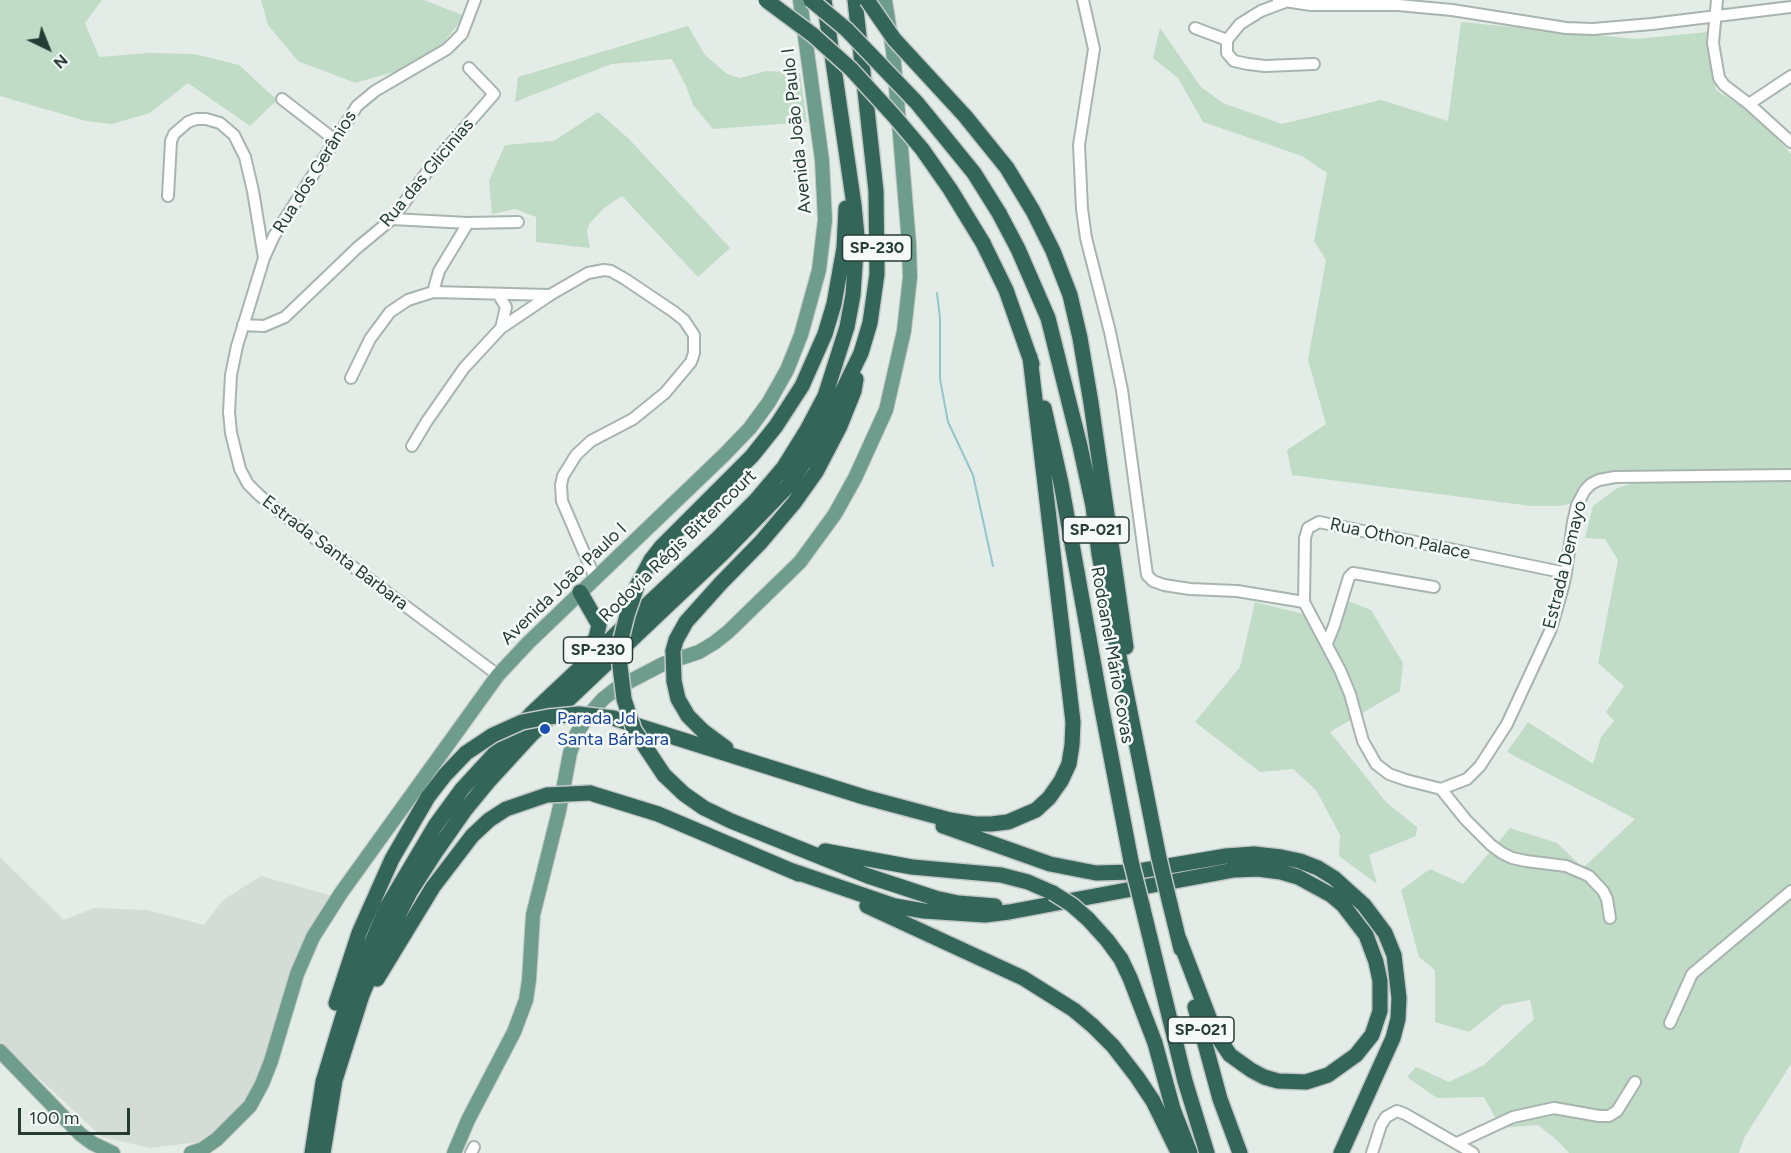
<!DOCTYPE html>
<meta charset="utf-8">
<style>
body{margin:0}
#map{position:relative;width:1791px;height:1153px;overflow:hidden;background:#e4ece8;font-family:Figtree,sans-serif}
canvas{display:block}
.north{position:absolute;left:18px;top:18px;width:60px;height:60px;-webkit-text-stroke:4px #f5f9f7;paint-order:stroke;rotate:137deg;font-size:16px;font-weight:700;line-height:24px;text-align:center;color:#253c35}
.north::after{content:'';display:block;margin:auto;width:21px;height:27px;background:#253c35;clip-path:polygon(50% 0,100% 100%,50% 72%,0 100%)}
.scale{position:absolute;left:18px;top:1108px;width:112px;height:27px;box-sizing:border-box;border:3px solid #253c35;border-top:0;padding-left:8px;font-size:18px;line-height:21px;white-space:nowrap;color:#253c35;-webkit-text-stroke:4px #f5f9f7;paint-order:stroke}
</style>
<div id="map">
<canvas width="1791" height="1153"></canvas>
<div class="north">N</div>
<div class="scale">100 m</div>
</div>
<script>
const context = document.querySelector('canvas').getContext('2d');
context.lineJoin = 'round';
function fillPath(path, color) { context.fillStyle = color; context.fill(path, 'evenodd'); }
const shape = rows => new Path2D(rows.map(r => 'M' + r).join(''));
function strokePath(path, color, width, dash) { context.strokeStyle = color; context.lineWidth = width; context.lineCap = dash ? 'butt' : 'round'; context.setLineDash(dash || []); context.stroke(path); }
function drawText(font, color, halo, rows, align = 'center') {
  context.font = font + ' Figtree,sans-serif'; context.lineWidth = 5; context.setLineDash([]); context.textBaseline = 'middle'; context.strokeStyle = halo; context.fillStyle = color; for (const [text, x, y, turn = 0] of rows) {
    context.save(); context.translate(x, y); context.rotate((+turn || 0) * Math.PI / 180); context.textAlign = isNaN(turn) ? turn : align; if (halo) context.strokeText(text, 0, 0); context.fillText(text, 0, 0); context.restore();
  }
}
fillPath(shape([
 [0,857,64,920,94,908,147,910,204,925,223,900,261,876,333,896,260,1088,207,1141,150,1148,102,1137,0,1042]
]), '#d3dcd7');
fillPath(shape([
 [0,0,102,0,85,23,99,57,149,53,194,54,239,65,277,100,250,126,188,83,150,113,112,124,86,121,0,96],
 [261,0,424,0,465,16,438,49,397,71,355,83,298,61,268,25],
 [1461,22,1636,39,1708,32,1716,90,1758,117,1791,154,1791,470,1615,472,1597,475,1581,486,1572,503,1560,506,1531,506,1292,475,1287,450,1326,424,1308,360,1326,260,1314,241,1327,173,1302,156,1203,122,1178,78,1153,58,1160,28,1201,87,1223,103,1282,124,1381,100,1448,121],
 [688,26,705,55,727,74,740,78,766,71,800,73,807,122,713,129,693,105,686,86,672,59,611,64,515,102,518,77],
 [598,112,629,139,730,248,698,277,622,196,604,208,589,224,587,232,590,248,536,242,536,217,515,209,492,214,489,181,505,145,554,141],
 [1642,481,1791,481,1791,1064,1744,1138,1739,1153,1569,1153,1558,1141,1538,1125,1501,1128,1484,1097,1437,1098,1407,1077,1416,1067,1449,1082,1484,1065,1534,1019,1530,1000,1503,1005,1469,1032,1435,1022,1435,970,1419,957,1401,890,1430,869,1463,884,1510,828,1557,843,1583,868,1635,819,1507,752,1528,722,1593,764,1601,737,1614,721,1606,712,1624,686,1598,663,1618,560,1605,539,1585,538,1593,506,1617,488],
 [1345,600,1371,610,1403,663,1400,691,1330,732,1386,802,1417,827,1416,836,1369,855,1377,884,1339,856,1340,835,1316,790,1293,769,1260,772,1195,722,1240,667,1255,602,1303,614,1324,639]
]), '#c0dbc6');
strokePath(shape([
 [937,293,940,318,940,379,948,422,973,475,993,566]
]), '#92c6cb', 2);
const minor = shape([
 [475,0,462,34,447,49,375,91,357,106,274,236,264,258,237,346,231,375,229,412,231,433,240,469,248,484,259,495,282,514,498,675],
 [1083,0,1094,49,1079,145,1082,209,1086,238,1110,332,1122,390,1147,575,1153,581,1164,585,1190,589,1237,591,1304,602],
 [1278,0,1311,5,1398,5,1452,10,1566,28,1593,29,1652,24,1791,7],
 [1717,0,1713,43,1719,78,1724,85,1749,104,1791,142],
 [1285,2,1261,11,1240,24,1227,40,1227,53,1234,61,1248,64,1265,66,1314,64],
 [1195,28,1227,40],
 [282,99,335,140],
 [1749,104,1791,76],
 [168,196,171,141,174,134,188,122,196,119,206,119,220,123,234,135,245,157,253,191,264,258],
 [392,219,468,223,518,222],
 [468,223,439,271,433,292,549,295],
 [243,325,264,326,285,317,357,248,392,219,433,164,494,94,469,68],
 [501,328,550,295,588,273,604,270,611,271,625,279,674,312,684,320,694,335,694,353,691,362,665,393,633,419,591,441,576,455,563,476,561,485,562,501,595,578],
 [351,378,370,339,390,312,408,300,433,292],
 [412,446,427,421,464,368,501,328,506,307,498,294],
 [1566,573,1319,522,1308,528,1305,538,1304,602,1340,670,1350,694,1363,741,1376,764,1389,774,1406,780,1441,789,1467,779,1480,766,1507,724,1551,629,1563,587,1566,573,1573,522,1577,505,1585,490,1591,484,1599,480,1615,477,1791,475],
 [1327,643,1334,626,1349,577,1353,573,1434,587],
 [1441,789,1466,820,1491,845,1502,853,1512,858,1526,861,1566,866,1589,876,1603,891,1607,899,1610,918],
 [1670,1023,1692,974,1791,891],
 [1457,1143,1513,1117,1554,1108,1599,1116,1609,1116,1617,1111,1635,1082],
 [471,1153,474,1147],
 [1372,1153,1381,1125,1386,1117,1397,1111,1405,1114,1473,1153]
]);
const major = shape([
 [0,1051,80,1134,92,1143,113,1153],
 [191,1153,203,1149,217,1139,250,1106,262,1084,271,1061,297,974,313,937,341,893,498,675,528,643,724,455,750,428,769,402,787,370,801,335,819,270,825,220,822,160,800,0],
 [454,1153,468,1120,514,1032,526,1000,529,980,533,915,559,811,570,753,577,733,588,716,603,699,617,688,663,664,699,652,714,643,728,632,800,562,835,514,855,478,886,410,904,331,910,277,909,244,893,51,885,0]
]);
const highway = shape([
 [1007,168,1033,211,1053,251,1070,295,1080,338,1091,403,1126,647],
 [999,213,1018,249,1048,318,1080,446,1093,506,1099,554,1114,631,1159,858],
 [983,243,1006,290,1032,364],
 [1044,408,1061,483,1100,699,1131,861],
 [651,560,662,546,752,456,776,426,802,386,825,334,834,304,844,248,846,208],
 [580,592,599,625,596,638,584,654],
 [673,651,676,640,686,622,721,583,761,542,794,503,816,472,840,426,854,391,856,379],
 [674,681,678,699,688,716,703,731,726,748],
 [613,718,864,797,950,820,975,824,991,824,1008,822,1036,810,1049,798,1061,781,1069,764,1072,745,1073,722,1030,357],
 [664,775,684,794,704,808,731,821,868,876,935,898,958,903,995,906],
 [590,793,658,814,799,874],
 [943,826,1050,864,1096,873,1133,872,1226,856,1254,854,1281,857,1300,861,1318,868,1334,878,1364,905,1385,933,1394,955,1399,998,1398,1019,1393,1038,1341,1153],
 [825,851,912,867,1001,875,1028,882,1053,893],
 [790,870,895,906,924,911,985,915,1009,912,1234,870,1258,869,1281,872,1298,877,1331,895,1343,905,1366,935,1376,962,1380,981,1380,1011,1372,1035,1356,1055,1328,1075,1306,1082,1278,1081,1264,1077,1251,1070,1230,1055,1215,1033,1179,939],
 [1170,904,1181,949],
 [1142,905,1185,1081,1207,1153],
 [867,906,1023,978,1074,1010,1093,1026,1113,1046,1137,1077,1153,1101,1176,1148,1181,1153],
 [1088,919,1107,940,1121,959,1130,978,1155,1043,1173,1109,1190,1153],
 [377,979,433,887,472,836,489,820,506,809,547,795],
 [336,1003,359,933,392,859,428,797,445,775,466,753],
 [1195,1007,1220,1099,1240,1153],
 [312,1153,323,1082,349,996,387,907,435,826,462,789,531,714,716,540,756,500,784,467,807,430,825,396,847,327,853,295,857,236,854,205,824,0],
 [323,1153,335,1080,362,995,383,945,410,892,435,853,465,810,488,782,532,734,722,554,788,486,807,458,824,429,861,353,870,323,877,274,876,191,855,0]
]);
strokePath(minor, '#a7b4af', 14);
strokePath(major, '#c2c8c6', 16);
strokePath(highway, '#c2c8c6', 18);
strokePath(minor, '#fff', 10);
strokePath(major, '#6e9d8e', 14);
strokePath(highway, '#346559', 15);
const highwayBridge = shape([
 [766,0,813,35,851,69,894,116,922,149,950,189,983,243],
 [811,0,847,30,917,103,974,173,999,213],
 [867,0,894,39,965,116,1007,168],
 [651,560,637,586,627,615,621,639,620,666,624,699,634,730,664,775],
 [673,651,674,681],
 [466,753,493,735,522,722,548,717,579,714,613,718],
 [547,795,590,793],
 [1159,858,1170,904],
 [1131,861,1142,905],
 [1053,893,1072,905,1088,919]
]);
strokePath(highwayBridge, '#c2c8c6', 18, []);
strokePath(highwayBridge, '#346559', 15);
for (const [x, y, r, color] of [
 [545,729,6,"#1a4fb4"]
]) { const dot = new Path2D(); dot.arc(x, y, r, 0, 2 * Math.PI); context.fillStyle = color; context.fill(dot); strokePath(dot, '#f5f9f7', 2); }
for (const [x, y, w] of [
 [877,248,69],
 [1096,530,66],
 [598,650,69],
 [1201,1030,66]
]) { const box = new Path2D(); box.roundRect(x - w / 2, y - 13, w, 26, 4.5); context.fillStyle = '#f5f9f7'; context.fill(box); strokePath(box, '#253c35', 1.5); }
drawText('bold 16px', '#253c35', null, [
 ["SP-230",877,248],
 ["SP-021",1096,530],
 ["SP-230",598,650],
 ["SP-021",1201,1030]
]);
drawText('18px', '#253c35', '#f5f9f7', [
 ["Avenida João Paulo I",797,131,-96],
 ["Rua dos Gerânios",315,172,-58],
 ["Rua das Glicinias",427,173,-50],
 ["Rua Othon Palace",1400,539,12],
 ["Rodovia Régis Bittencourt",678,546,-44],
 ["Estrada Santa Barbara",335,553,37],
 ["Estrada Demayo",1565,565,-76],
 ["Avenida João Paulo I",564,584,-44],
 ["Rodoanel Mário Covas",1112,655,80]
]);
drawText('18px', '#164399', '#f5f9f7', [
 ["Parada Jd",557,719],
 ["Santa Bárbara",557,740]
], 'left');
</script>
